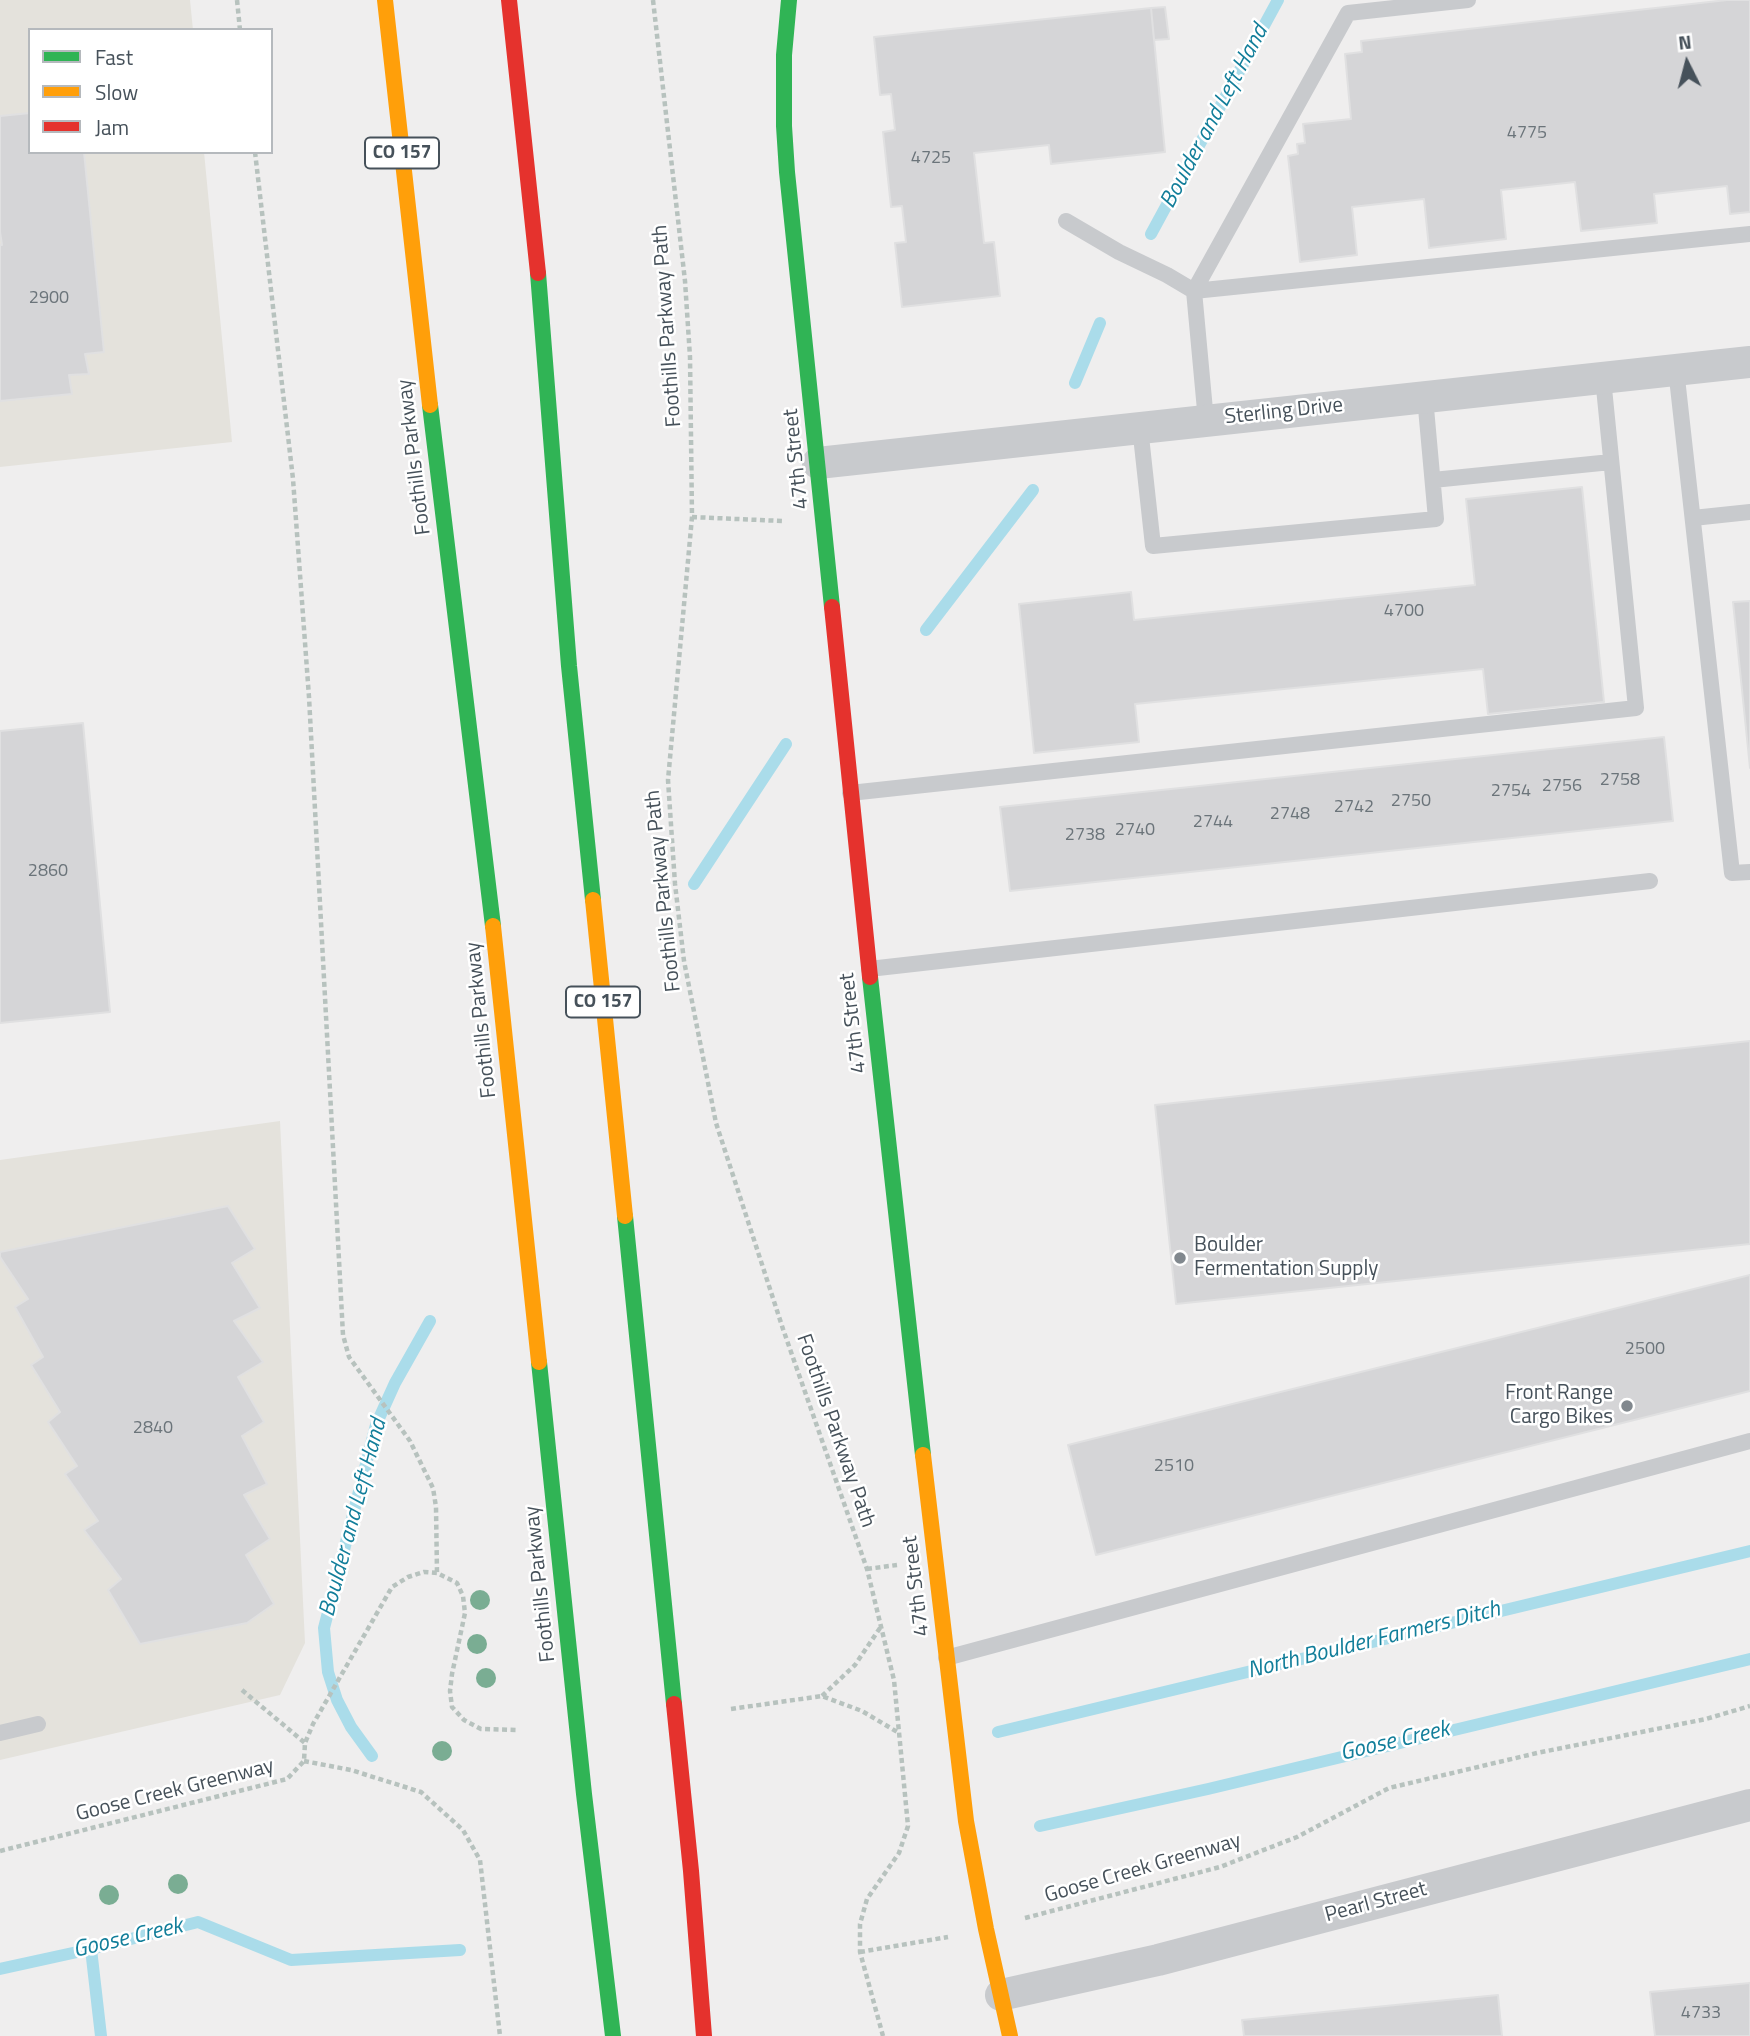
<!DOCTYPE html>
<style>
body{margin:0}
#map{position:relative;width:1750px;height:2036px;overflow:hidden;background:#efeeee;font-family:"Titillium Web",sans-serif}
canvas{display:block}
.legend{position:absolute;left:28px;top:28px;width:245px;height:126px;box-sizing:border-box;background:#fff;border:2px solid #b5b9bd;margin:0;padding:9px 12px;list-style:none;font-size:21px;color:#46515a}
.legend li{display:flex;align-items:center;gap:14px;height:35px}
.legend b{width:35px;border:2px solid #b5b9bd}
.north{position:absolute;left:1652px;top:28px;width:70px;height:70px;-webkit-text-stroke:5px #fff;paint-order:stroke;rotate:354deg;font-size:19px;font-weight:700;line-height:28px;text-align:center;color:#46515a}
.north::after{content:'';display:block;margin:auto;width:24px;height:32px;background:#46515a;clip-path:polygon(50% 0,100% 100%,50% 72%,0 100%)}
</style>
<div id="map">
<canvas width="1750" height="2036"></canvas>
<ul class="legend">
<li><b style="height:9px;background:#30b455"></b>Fast</li>
<li><b style="height:9px;background:#ff9f0a"></b>Slow</li>
<li><b style="height:9px;background:#e5322d"></b>Jam</li>
</ul>
<div class="north">N</div>
</div>
<script>
const context = document.querySelector('canvas').getContext('2d');
context.lineJoin = 'round';
function fillPath(path, color) { context.fillStyle = color; context.fill(path, 'evenodd'); }
const shape = rows => new Path2D(rows.map(r => 'M' + r).join(''));
function strokePath(path, color, width, dash) { context.strokeStyle = color; context.lineWidth = width; context.lineCap = dash ? 'butt' : 'round'; context.setLineDash(dash || []); context.stroke(path); }
function drawText(font, color, halo, rows, align = 'center') {
  context.font = font + ' "Titillium Web",sans-serif'; context.lineWidth = 5; context.setLineDash([]); context.textBaseline = 'middle'; context.strokeStyle = halo; context.fillStyle = color; for (const [text, x, y, turn = 0] of rows) {
    context.save(); context.translate(x, y); context.rotate((+turn || 0) * Math.PI / 180); context.textAlign = isNaN(turn) ? turn : align; if (halo) context.strokeText(text, 0, 0); context.fillText(text, 0, 0); context.restore();
  }
}
fillPath(shape([
 [0,0,190,0,193,30,30,30,30,152,204,152,232,442,0,467],
 [280,1121,305,1643,280,1695,0,1760,0,1160]
]), '#e4e2dc');
strokePath(shape([
 [1151,234,1278,0],
 [1075,383,1100,323],
 [926,630,1033,490],
 [694,884,786,744],
 [998,1732,1750,1551],
 [372,1756,351,1727,337,1700,328,1672,324,1628,376,1425,395,1383,430,1321],
 [1040,1826,1208,1789,1750,1659],
 [91,1949,101,2036],
 [0,1969,91,1949,198,1922,291,1960,460,1950]
]), '#aadcea', 12);
const building = shape([
 [1727,0,1750,0,1750,212,1730,214,1727,186,1654,194,1657,223,1581,231,1575,182,1501,190,1506,239,1429,248,1424,199,1352,207,1357,255,1300,262,1288,156,1298,154,1297,144,1305,143,1303,124,1351,119,1345,54,1362,52,1361,41,1727,0],
 [1165,7,1169,39,1154,40,1151,8,1165,7],
 [1151,8,1165,152,1051,164,1049,145,974,153,984,243,994,242,1000,296,902,307,895,243,906,242,902,206,891,207,883,132,895,130,891,94,880,95,874,37,1151,8],
 [30,113,30,152,84,152,104,352,85,354,89,374,69,375,72,394,0,401,0,245,2,245,0,232,0,116,30,113],
 [1582,487,1604,702,1488,714,1483,669,1135,704,1139,742,1034,753,1019,604,1131,592,1134,620,1475,585,1466,499,1582,487],
 [1750,601,1750,768,1733,602,1750,601],
 [83,723,110,1012,0,1023,0,731,83,723],
 [1664,737,1673,821,1010,891,1000,807,1664,737],
 [1750,1041,1750,1244,1176,1304,1155,1105,1750,1041],
 [228,1206,255,1249,232,1263,260,1308,234,1321,263,1362,238,1377,264,1422,242,1436,267,1484,244,1495,270,1539,246,1555,274,1604,247,1623,140,1644,108,1590,121,1579,84,1530,98,1521,65,1474,77,1466,48,1422,60,1412,31,1365,43,1357,15,1307,28,1299,0,1257,0,1252,228,1206],
 [1750,1275,1750,1391,1096,1555,1068,1445,1750,1275],
 [1750,1983,1750,2036,1655,2036,1650,1992,1750,1983],
 [1498,1995,1502,2036,1244,2036,1242,2020,1498,1995]
]);
fillPath(building, '#d5d5d7');
strokePath(building, '#e0e0e1', 2);
strokePath(shape([
 [237,0,240,30],
 [653,0,685,281,690,357,692,517,668,780,675,884,684,961,716,1123,783,1329,867,1569,894,1680,908,1826,899,1853,867,1899,860,1924,860,1952,883,2036],
 [255,152,293,479,309,697,343,1335,349,1357,410,1441,433,1488,436,1507,437,1573],
 [692,517,782,521],
 [867,1569,897,1565],
 [242,1690,305,1743],
 [822,1696,855,1665,880,1628],
 [731,1709,822,1696,862,1711,899,1733],
 [304,1761,351,1770,421,1792,463,1830,480,1860,500,2036],
 [0,1851,287,1779,304,1761,305,1743,313,1724,392,1587,408,1577,424,1572,437,1573,457,1583,463,1596,465,1613,452,1674,450,1691,452,1707,464,1720,481,1729,516,1730],
 [1025,1918,1220,1867,1297,1837,1389,1788,1537,1753,1706,1719,1750,1706],
 [860,1952,948,1937]
]), '#b7c2be', 4.5, [5, 3.5]);
strokePath(shape([
 [1468,0,1348,13,1194,291,1750,234],
 [1066,221,1119,252,1167,275,1194,291,1206,421],
 [1676,369,1732,873,1750,872],
 [1140,427,1153,546,1436,519,1425,397],
 [1433,480,1611,462],
 [1693,518,1750,512],
 [850,793,1636,708,1603,378],
 [869,969,1650,881],
 [946,1658,1750,1441],
 [0,1733,38,1724]
]), '#c8cacd', 16);
strokePath(shape([
 [818,463,1750,362],
 [1001,1995,1158,1960,1750,1805]
]), '#c8cacd', 32);
strokePath(shape([
 [789,0,784,55,784,126,787,172,832,607],
 [538,273,569,666,593,900],
 [430,405,493,926],
 [870,977,923,1455],
 [625,1216,674,1704],
 [539,1362,584,1794,613,2036]
]), '#30b455', 16);
strokePath(shape([
 [385,0,430,405],
 [593,900,625,1216],
 [493,926,539,1362],
 [923,1455,966,1821,986,1929,1010,2036]
]), '#ff9f0a', 16);
strokePath(shape([
 [509,0,538,273],
 [832,607,870,977],
 [674,1704,691,1871,704,2036]
]), '#e5322d', 16);
context.fillStyle = '#7aad93';
for (const [x, y] of [
 [480,1600],
 [477,1644],
 [486,1678],
 [442,1751],
 [178,1884],
 [109,1895]
]) { context.beginPath(); context.arc(x, y, 10, 0, 2 * Math.PI); context.fill(); }
for (const [x, y, r, color] of [
 [1180,1258,7,"#81888e"],
 [1627,1406,7,"#81888e"]
]) { const dot = new Path2D(); dot.arc(x, y, r, 0, 2 * Math.PI); context.fillStyle = color; context.fill(dot); strokePath(dot, '#fff', 2.5); }
drawText('18px', '#6b747a', null, [
 ["4775",1527,134],
 ["4725",931,159],
 ["2900",49,299],
 ["4700",1404,612],
 ["2758",1620,781],
 ["2756",1562,787],
 ["2754",1511,792],
 ["2750",1411,802],
 ["2742",1354,808],
 ["2748",1290,815],
 ["2744",1213,823],
 ["2740",1135,831],
 ["2738",1085,836],
 ["2860",48,872],
 ["2500",1645,1350],
 ["2840",153,1429],
 ["2510",1174,1467],
 ["4733",1701,2014]
]);
for (const [x, y, w] of [
 [402,153,74],
 [603,1002,74]
]) { const box = new Path2D(); box.roundRect(x - w / 2, y - 15.5, w, 31, 5); context.fillStyle = '#fff'; context.fill(box); strokePath(box, '#46515a', 2); }
drawText('bold 19px', '#46515a', null, [
 ["CO 157",402,153],
 ["CO 157",603,1002]
]);
drawText('21px', '#46515a', '#fff', [
 ["Foothills Parkway Path",668,326,-94],
 ["Sterling Drive",1284,412,-6],
 ["Foothills Parkway",415,457,-97],
 ["47th Street",797,459,-96],
 ["Foothills Parkway Path",664,891,-96],
 ["Foothills Parkway",482,1020,-96],
 ["47th Street",854,1023,-97],
 ["Foothills Parkway Path",835,1431,71],
 ["Foothills Parkway",541,1584,-96],
 ["47th Street",917,1586,-97],
 ["Goose Creek Greenway",175,1791,-14],
 ["Goose Creek Greenway",1143,1869,-16],
 ["Pearl Street",1376,1903,-15]
]);
drawText('21px', '#46515a', '#fff', [
 ["Boulder",1194,1246],
 ["Fermentation Supply",1194,1270],
 ["Front Range",1613,1394,"right"],
 ["Cargo Bikes",1613,1418,"right"]
], 'left');
drawText('italic 23px', '#127e9a', '#fff', [
 ["Boulder and Left Hand",1215,117,-62],
 ["Boulder and Left Hand",354,1518,-75],
 ["North Boulder Farmers Ditch",1374,1641,-14],
 ["Goose Creek",1395,1742,-13],
 ["Goose Creek",128,1939,-13]
]);
</script>
